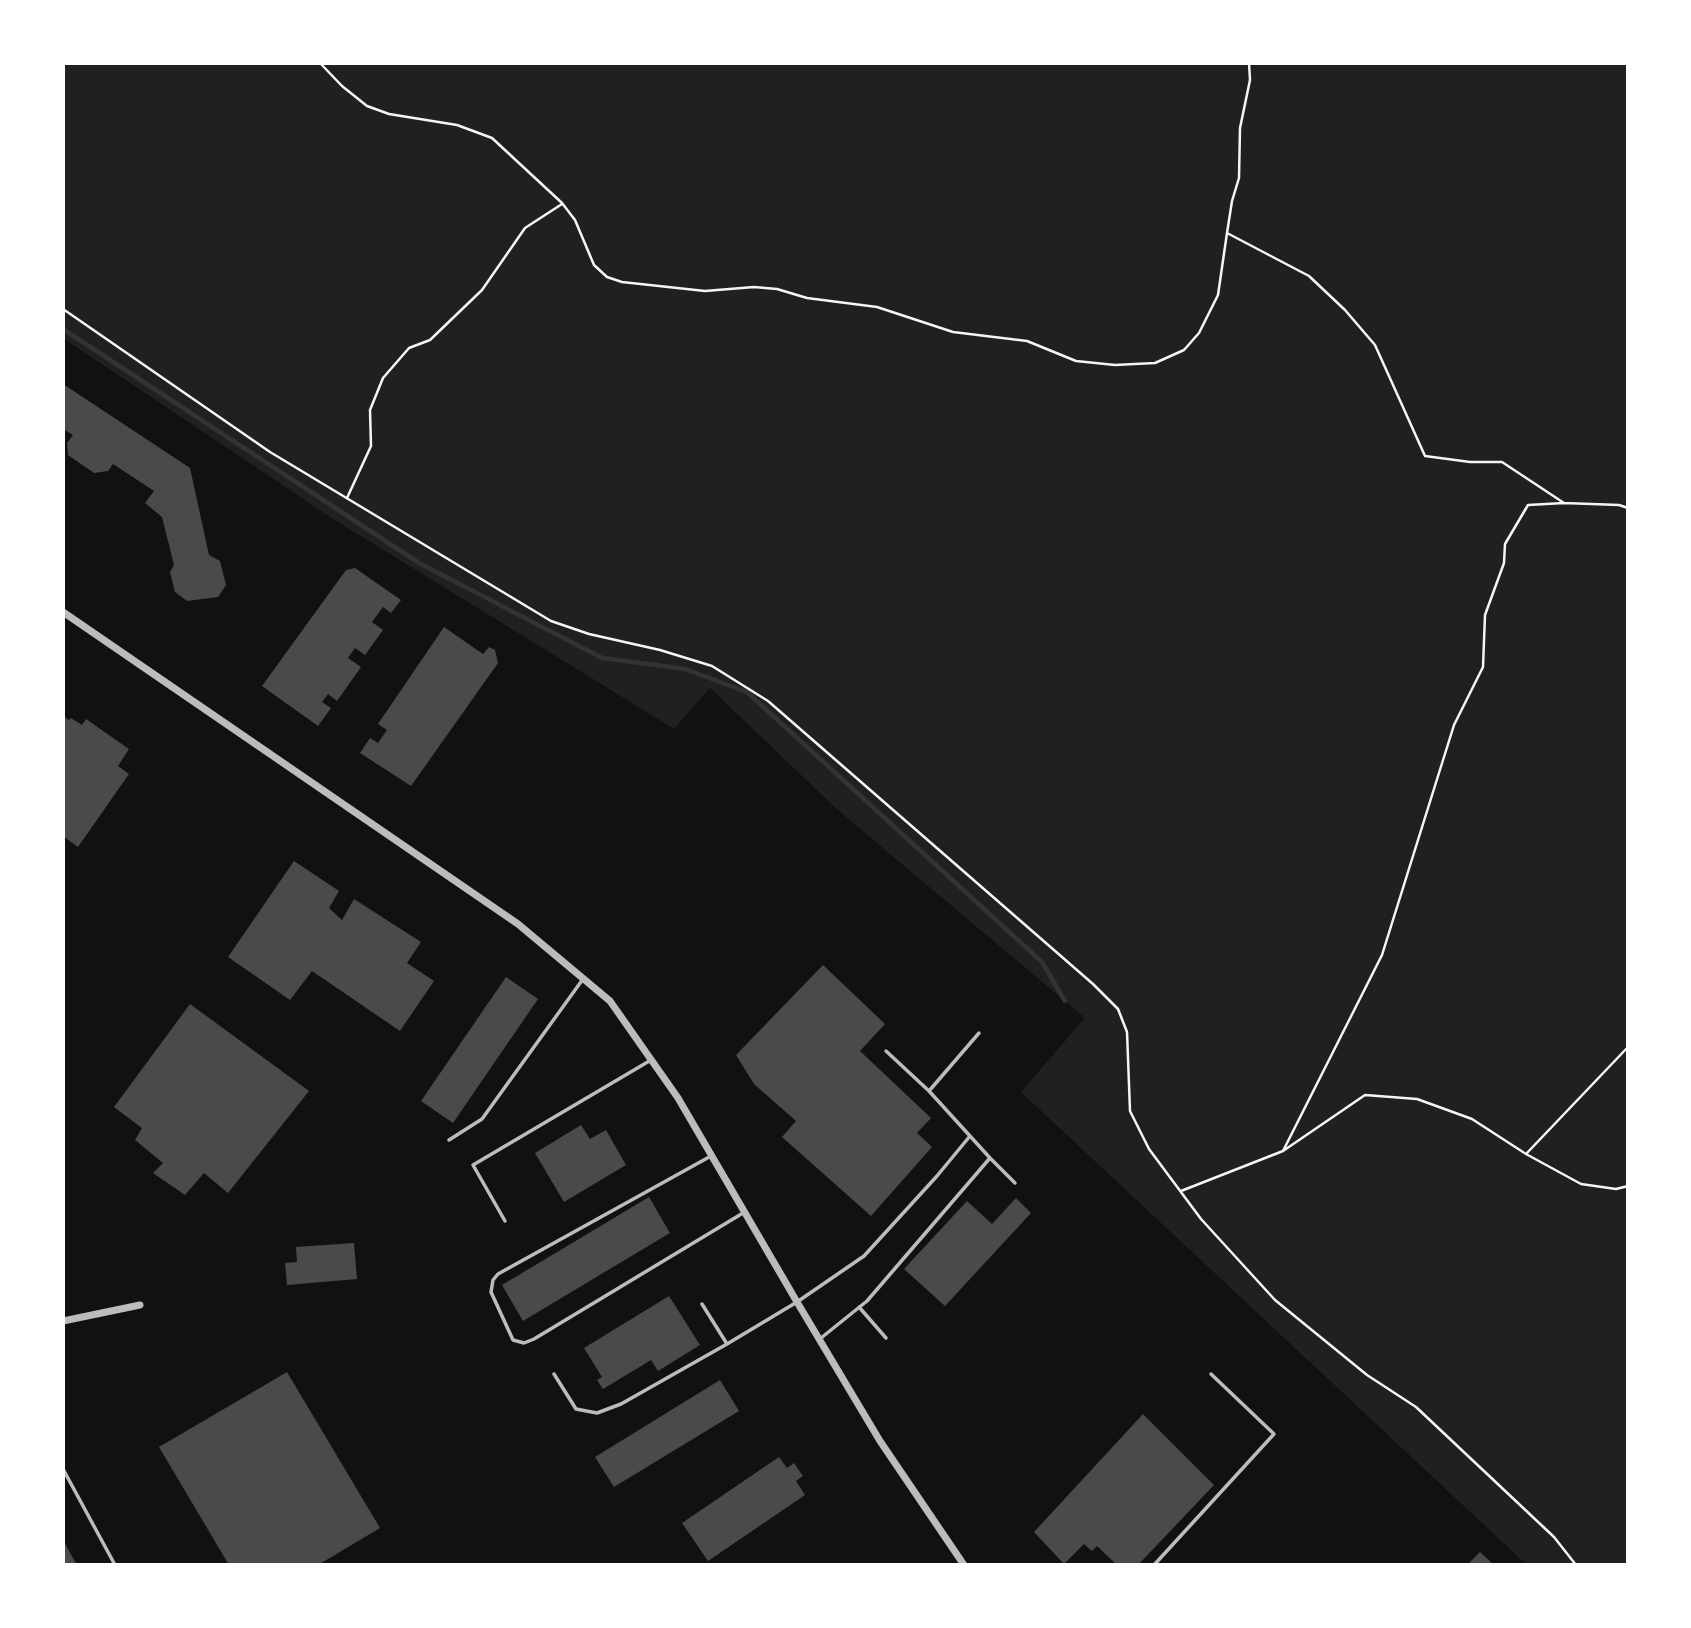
<!DOCTYPE html>
<style>
body{margin:0}
#map{position:relative;width:1691px;height:1628px;overflow:hidden;background:#111;font-family:Spectral,serif}
canvas{display:block}
.frame{position:absolute;inset:0;border:65px solid #fff;pointer-events:none}
</style>
<div id="map">
<canvas width="1691" height="1628"></canvas>
<div class="frame"></div>
</div>
<script>
const context = document.querySelector('canvas').getContext('2d');
context.lineJoin = 'round';
function fillPath(path, color) { context.fillStyle = color; context.fill(path, 'evenodd'); }
const shape = rows => new Path2D(rows.map(r => 'M' + r).join(''));
function strokePath(path, color, width, dash) { context.strokeStyle = color; context.lineWidth = width; context.lineCap = dash ? 'butt' : 'round'; context.setLineDash(dash || []); context.stroke(path); }
fillPath(shape([
 [63,63,1628,63,1628,1565,1527,1565,1021,1092,1085,1018,839,811,710,688,674,729,330,517,63,338]
]), '#202020');
strokePath(shape([
 [63,329,419,563,602,658,685,669,747,692,1042,962,1065,1001]
]), '#333', 4.5);
fillPath(shape([
 [63,384,190,468,209,555,220,561,226,585,218,597,187,601,175,592,170,572,174,565,162,517,145,503,154,491,113,464,108,471,94,473,68,455,67,443,73,435,63,429],
 [355,568,401,600,391,613,383,607,372,622,383,630,365,655,355,648,348,658,361,667,337,701,328,694,322,702,331,708,318,726,262,686,346,570],
 [444,627,483,654,489,647,495,650,498,663,411,786,360,753,370,738,378,743,387,730,378,724],
 [63,716,69,720,71,718,82,725,86,719,129,749,118,766,129,774,78,847,63,836],
 [294,861,339,891,329,908,342,920,354,899,421,942,407,963,434,981,400,1031,312,971,290,1000,228,957],
 [823,965,885,1024,860,1051,931,1118,917,1133,932,1147,871,1216,782,1137,796,1121,754,1084,736,1055],
 [506,977,538,999,453,1123,421,1101],
 [190,1004,309,1091,228,1193,204,1173,185,1195,153,1173,163,1163,135,1140,142,1128,114,1107],
 [581,1125,590,1139,606,1130,626,1165,564,1202,535,1153],
 [649,1197,670,1233,523,1321,502,1285],
 [1016,1198,1031,1213,945,1306,904,1269,967,1201,992,1224],
 [354,1243,357,1279,287,1285,285,1263,297,1262,296,1247],
 [669,1296,700,1345,658,1371,651,1360,603,1389,597,1380,602,1377,584,1348],
 [287,1372,380,1528,318,1565,229,1565,159,1447],
 [720,1380,739,1411,614,1487,595,1457],
 [1143,1414,1214,1485,1138,1565,1117,1565,1097,1546,1092,1551,1084,1544,1064,1564,1034,1532],
 [779,1457,787,1468,794,1463,803,1476,796,1481,805,1495,708,1561,682,1523],
 [63,1540,77,1565,63,1565],
 [1480,1552,1494,1565,1467,1565]
]), '#4a4a4a');
strokePath(shape([
 [320,63,342,86,367,106,389,114,457,125,492,138,562,203,575,220,594,265,607,277,622,282,705,291,754,287,777,289,807,298,877,307,953,332,1027,341,1076,361,1115,365,1155,363,1184,350,1199,333,1218,295,1227,233],
 [1249,63,1250,80,1240,128,1239,178,1232,201,1227,233,1309,276,1345,310,1375,345,1425,456,1470,462,1502,462,1564,503,1619,505,1628,508],
 [63,309,270,452,551,621,589,634,660,650,712,666,768,701,1093,984,1118,1009,1127,1032,1130,1111,1149,1149,1201,1219,1275,1300,1367,1375,1416,1407,1554,1537,1576,1565],
 [347,498,371,446,370,410,383,378,409,348,430,340,482,290,525,228,562,204],
 [1283,1151,1382,955,1454,725,1483,667,1485,615,1504,563,1505,544,1528,505,1564,503],
 [1526,1154,1581,1184,1616,1189,1628,1186],
 [1181,1191,1283,1151,1365,1095,1417,1099,1472,1119,1526,1154,1628,1047]
]), '#f5f5f5', 2.5);
strokePath(shape([
 [929,1091,979,1033],
 [449,1140,482,1119,583,979],
 [711,1156,498,1274,493,1280,491,1292,513,1340,524,1343,534,1339,743,1213],
 [990,1158,1015,1183],
 [505,1221,473,1165,651,1060],
 [702,1304,727,1344],
 [859,1307,886,1338],
 [821,1338,867,1301,990,1158,970,1136],
 [554,1374,576,1409,597,1413,621,1404,727,1344,797,1302,864,1256,937,1176,970,1136,929,1091,886,1051],
 [63,1469,115,1565],
 [1154,1565,1274,1434,1211,1374]
]), '#bcbcbc', 3.5);
strokePath(shape([
 [63,612,518,924,610,1001,678,1098,797,1302,880,1441,964,1565],
 [63,1321,140,1305]
]), '#bcbcbc', 7);
</script>
